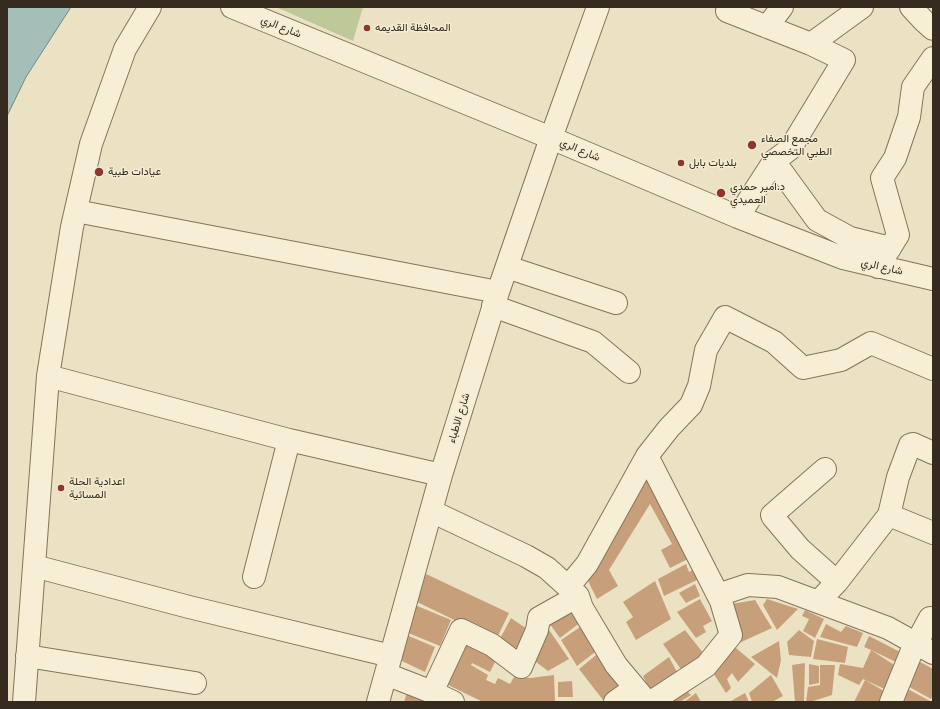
<!DOCTYPE html>
<meta charset="utf-8">
<style>
body{margin:0}
#map{position:relative;width:940px;height:709px;overflow:hidden;background:#ebe2c3;font-family:Merriweather,serif}
canvas{display:block}
.frame{position:absolute;inset:0;border:8px solid #352b1e;pointer-events:none}
</style>
<div id="map">
<canvas width="940" height="709"></canvas>
<div class="frame"></div>
</div>
<script>
const context = document.querySelector('canvas').getContext('2d');
context.lineJoin = 'round';
function fillPath(path, color) { context.fillStyle = color; context.fill(path, 'evenodd'); }
const shape = rows => new Path2D(rows.map(r => 'M' + r).join(''));
function strokePath(path, color, width, dash) { context.strokeStyle = color; context.lineWidth = width; context.lineCap = dash ? 'butt' : 'round'; context.setLineDash(dash || []); context.stroke(path); }
function drawText(font, color, halo, rows, align = 'center') {
  context.font = font + ' Merriweather,Vazirmatn,serif'; context.lineWidth = 3; context.setLineDash([]); context.textBaseline = 'middle'; context.strokeStyle = halo; context.fillStyle = color; for (const [text, x, y, turn = 0] of rows) {
    context.save(); context.translate(x, y); context.rotate((+turn || 0) * Math.PI / 180); context.textAlign = isNaN(turn) ? turn : align; if (halo) context.strokeText(text, 0, 0); context.fillText(text, 0, 0); context.restore();
  }
}
fillPath(shape([
 [276,7,363,7,353,41]
]), '#bfc898');
const water = shape([
 [7,7,71,7,26,77,7,116,7,7]
]);
fillPath(water, '#a5beb8');
strokePath(water, '#6d8b86', 1);
fillPath(shape([
 [648,469,694,556,670,568,661,550,672,544,650,504,609,570,618,586,597,599,589,583,588,572],
 [686,564,689,572,699,566,703,577,664,596,658,579],
 [426,574,509,613,496,640,417,602],
 [655,581,671,619,636,640,626,622,633,617,623,602],
 [695,584,700,596,686,603,679,593],
 [700,599,712,621,703,626,706,632,696,638,677,612],
 [767,599,798,609,777,630,763,605],
 [755,600,772,628,737,644,725,605],
 [571,604,581,622,560,638,546,619],
 [415,605,451,620,440,646,406,632],
 [805,610,824,619,815,638,803,631,809,619,802,616],
 [511,618,533,633,523,654,515,647,510,657,496,646],
 [545,624,569,659,548,671,528,656],
 [826,624,841,632,846,626,863,633,857,647,820,637],
 [583,625,599,649,577,666,561,640],
 [685,630,704,654,683,672,663,644],
 [799,630,814,641,811,657,789,655,787,642],
 [404,634,435,647,425,672,400,660],
 [466,634,500,652,490,672,472,663,471,665,488,675,486,680,495,684,498,678,510,684,514,677,530,678,554,675,555,702,483,702,442,682],
 [869,636,904,654,900,664,871,650,899,668,891,692,863,679,859,685,838,675,840,664,863,668,871,650,864,647],
 [817,639,848,647,845,663,813,659],
 [779,641,781,660,777,678,751,657],
 [730,643,755,664,738,682,732,673,727,679,731,688,726,693,710,668],
 [601,651,626,686,603,700,579,669],
 [669,657,678,674,652,694,643,676],
 [913,658,933,669,933,694,931,699,904,684],
 [805,663,804,702,795,702,792,665],
 [809,664,819,666,819,683,809,685],
 [820,665,835,665,832,695,810,702,806,702,808,687,820,685],
 [771,675,783,696,772,702,752,702,749,693],
 [865,680,889,694,885,702,871,702,868,701,868,702,854,702],
 [572,681,573,697,558,697,558,682],
 [682,686,691,695,680,702,658,702],
 [904,687,932,702,896,702],
 [408,689,437,702,404,702],
 [696,693,701,702,684,702],
 [745,693,749,702,729,702]
]), '#c7a07b');
const minor = shape([
 [232,7,551,138,738,217,843,258,933,279],
 [911,7,924,21,933,29],
 [727,11,811,44,844,60,790,149,774,161,738,217],
 [767,27,782,7],
 [811,44,862,7],
 [774,161,817,220,850,238,890,248],
 [76,211,498,292],
 [507,267,616,303],
 [878,267,898,235,882,178,895,158,909,117,913,87,933,58],
 [493,306,593,342,629,372],
 [48,376,289,440,441,475],
 [647,456,721,601,731,635,706,666,651,702],
 [825,469,772,515,773,517,800,549,837,582],
 [431,511,526,556,547,568,578,596,582,608,616,665,647,702],
 [889,515,933,533],
 [34,566,189,607,391,656],
 [254,577,289,440],
 [568,587,587,564,647,456,669,428,691,405,699,386,706,350,725,317,774,342,803,368,841,360,871,343,933,369],
 [718,595,748,585,778,587,888,628,933,653],
 [818,602,837,582,889,515,898,477,910,445,913,444,933,453],
 [27,656,195,683],
 [386,674,432,692,453,702],
 [432,692,461,630,492,645,521,667,537,630,539,618,578,596],
 [24,702,48,376,72,227,91,144,125,49,150,7],
 [378,702,441,475,498,292,551,138,598,7],
 [615,702,635,688],
 [891,702,911,653,930,618]
]);
strokePath(minor, '#84745b', 24);
strokePath(minor, '#f6efd6', 22);
for (const [x, y, r, color] of [
 [367,28,4,"#8f352f"],
 [752,145,5,"#8f352f"],
 [681,163,4,"#8f352f"],
 [99,172,5,"#8f352f"],
 [721,193,5,"#8f352f"],
 [61,488,4,"#8f352f"]
]) { const dot = new Path2D(); dot.arc(x, y, r, 0, 2 * Math.PI); context.fillStyle = color; context.fill(dot); strokePath(dot, '#f3ecd2', 1.5); }
drawText('11px', '#352b1e', '#f3ecd2', [
 ["شارع الري",281,27,22],
 ["شارع الري",580,150,23],
 ["شارع الري",882,267,13],
 ["شارع الاطباء",459,418,-73]
]);
drawText('11px', '#352b1e', '#f3ecd2', [
 ["المحافظة القديمه",375,28],
 ["مجمع الصفاء",761,139],
 ["الطبي التخصصي",761,152],
 ["بلديات بابل",689,163],
 ["عيادات طبية",108,172],
 ["د.امير حمدي",730,187],
 ["العميدي",730,200],
 ["اعدادية الحلة",69,482],
 ["المسائية",69,495]
], 'left');
</script>
